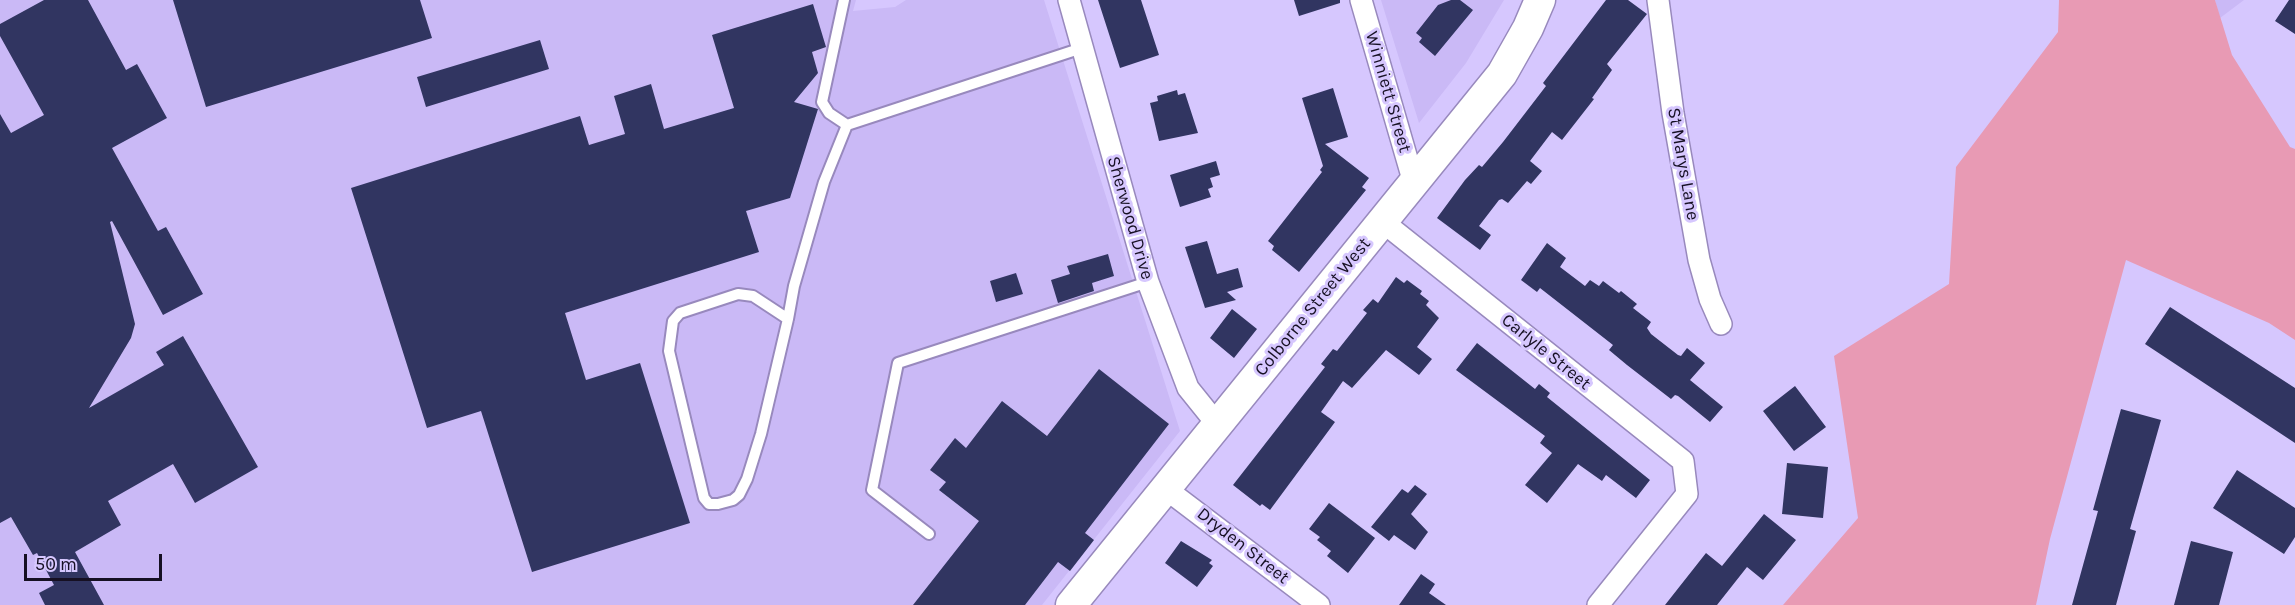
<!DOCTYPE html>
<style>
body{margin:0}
#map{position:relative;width:2295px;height:605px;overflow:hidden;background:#d6c7fe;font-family:Karla,sans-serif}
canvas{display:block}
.scale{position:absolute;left:24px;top:554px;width:138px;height:27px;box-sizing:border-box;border:3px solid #161023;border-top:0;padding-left:8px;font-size:18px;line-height:21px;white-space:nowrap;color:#161023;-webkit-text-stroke:4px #d6c7fe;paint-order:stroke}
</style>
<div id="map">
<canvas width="2295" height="605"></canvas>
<div class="scale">50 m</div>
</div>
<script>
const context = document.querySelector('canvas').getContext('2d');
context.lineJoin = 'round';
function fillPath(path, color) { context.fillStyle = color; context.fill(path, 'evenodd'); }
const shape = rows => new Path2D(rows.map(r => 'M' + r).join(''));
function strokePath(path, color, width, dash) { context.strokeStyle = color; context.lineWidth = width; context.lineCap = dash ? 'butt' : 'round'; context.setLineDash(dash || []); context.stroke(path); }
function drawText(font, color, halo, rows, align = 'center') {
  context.font = font + ' Karla,sans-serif'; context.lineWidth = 6; context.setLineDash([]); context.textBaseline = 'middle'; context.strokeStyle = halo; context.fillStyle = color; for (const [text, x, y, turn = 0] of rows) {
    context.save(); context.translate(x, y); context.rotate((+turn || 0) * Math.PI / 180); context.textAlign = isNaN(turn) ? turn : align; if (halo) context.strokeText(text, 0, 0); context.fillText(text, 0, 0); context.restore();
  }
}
fillPath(shape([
 [0,0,856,0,853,11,895,7,906,0,1044,0,1180,431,1042,605,0,605],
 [1381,0,1504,0,1466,63,1419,123],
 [2215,0,2244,0,2220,18]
]), '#cab9f6');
fillPath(shape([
 [2059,0,2215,0,2232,55,2290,147,2295,149,2295,340,2269,323,2126,260,2050,539,2036,605,1783,605,1858,518,1834,356,1949,284,1956,167,2058,32]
]), '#e89ab4');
fillPath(shape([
 [44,0,88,0,126,70,137,64,167,118,112,148,158,231,166,227,203,294,163,315,112,221,110,222,135,324,131,338,89,408,164,365,156,352,183,336,258,467,195,503,173,464,108,501,121,525,75,552,104,605,45,605,39,593,54,585,37,553,33,555,11,517,0,523,0,114,11,133,44,115,0,36,0,24],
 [173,0,420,0,432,38,206,107],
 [1098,0,1141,0,1159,55,1120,68],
 [1294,0,1340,0,1340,3,1299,16],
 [1451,0,1460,0,1473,10,1435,56,1419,42,1422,38,1416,33,1438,5],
 [1606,0,1628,0,1647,14,1607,64,1612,70,1592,98,1594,99,1562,140,1552,132,1530,161,1542,171,1531,184,1527,181,1508,203,1502,199,1499,200,1479,226,1491,235,1480,250,1437,218,1465,180,1479,165,1482,167,1503,142,1546,86,1543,83],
 [2289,0,2295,0,2295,34,2275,21],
 [813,4,826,47,812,52,818,73,794,102,818,109,790,198,746,211,759,252,565,313,586,380,640,363,690,523,532,572,481,411,427,428,351,188,580,116,589,145,625,134,614,96,651,84,664,129,734,108,712,35],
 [540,40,549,69,426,107,417,77],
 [1333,88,1348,137,1325,144,1369,178,1362,187,1366,190,1299,272,1272,250,1274,246,1268,241,1322,172,1320,170,1323,166,1302,98],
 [1177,90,1178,95,1185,93,1198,133,1159,141,1150,103,1158,101,1157,96],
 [1216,161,1220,175,1210,178,1213,187,1208,189,1211,197,1180,207,1170,175],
 [1207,241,1217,274,1238,268,1243,287,1227,292,1236,300,1205,308,1185,247],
 [1547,243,1566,258,1560,267,1585,286,1590,280,1599,286,1603,281,1619,293,1621,291,1637,304,1633,308,1651,322,1647,328,1651,334,1678,355,1681,356,1687,348,1705,363,1690,380,1723,407,1710,422,1678,396,1675,395,1671,399,1627,365,1609,350,1613,345,1540,288,1537,292,1521,280],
 [1108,254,1114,276,1092,283,1094,291,1058,303,1051,280,1070,274,1067,266],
 [1016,273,1023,294,996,302,990,281],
 [1396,277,1404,283,1407,280,1422,291,1420,294,1429,301,1426,305,1439,318,1417,347,1432,359,1419,375,1386,350,1352,388,1343,381,1321,412,1335,422,1270,510,1262,504,1260,506,1233,485,1325,367,1321,364,1333,349,1337,351,1367,313,1363,310,1373,299,1378,303],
 [2170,307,2295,388,2295,443,2145,344],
 [1232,309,1257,329,1234,358,1210,338],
 [1477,343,1535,389,1539,384,1550,393,1547,397,1650,480,1636,498,1606,475,1602,481,1578,464,1547,503,1525,485,1552,453,1540,443,1545,436,1456,370],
 [1099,369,1169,424,1085,533,1094,540,1070,571,1058,562,1025,605,913,605,979,521,939,490,946,482,930,470,955,438,966,448,1002,401,1047,436],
 [1795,386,1826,427,1794,451,1763,411],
 [2121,409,2161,420,2130,529,2136,531,2116,605,2072,605,2098,511,2093,510],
 [1787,463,1828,467,1823,518,1782,514],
 [2237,470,2295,508,2295,537,2284,554,2213,508],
 [1415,485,1427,494,1411,514,1428,532,1415,550,1394,535,1389,541,1371,527,1402,489,1408,493],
 [1329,503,1375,538,1348,573,1327,556,1331,551,1317,540,1320,537,1309,529],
 [1764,514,1796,540,1763,580,1747,567,1717,605,1665,605,1706,553,1722,566],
 [1181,541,1212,560,1209,563,1213,566,1197,587,1165,563],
 [2191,541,2233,552,2219,605,2174,605],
 [1421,574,1435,584,1429,593,1446,605,1399,605]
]), '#313561');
const service = shape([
 [844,0,822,102,829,113,847,125],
 [788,319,753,296,738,294,680,313,673,321,669,351,704,498,709,504,718,504,733,500,739,495,747,479,761,434,788,319,794,286,824,182,847,125,1082,48],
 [929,534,872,490,898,363,1148,282]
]);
const minor = shape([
 [1069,0,1148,282,1188,388,1217,424],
 [1361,0,1414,183],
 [1658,0,1673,113,1699,260,1710,299,1721,324],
 [1383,222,1683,461,1687,494,1598,605],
 [1166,489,1319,605]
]);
const secondary = shape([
 [1071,605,1502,74,1528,28,1540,0]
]);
strokePath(service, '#9889bd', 14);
strokePath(minor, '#9889bd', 24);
strokePath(secondary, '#9889bd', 33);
strokePath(service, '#fff', 10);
strokePath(minor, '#fff', 21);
strokePath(secondary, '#fff', 30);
drawText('18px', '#161023', '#d6c7fe', [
 ["Winniett Street",1388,92,74],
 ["St Marys Lane",1683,164,80],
 ["Sherwood Drive",1130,218,74],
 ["Colborne Street West",1313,307,-51],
 ["Carlyle Street",1546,352,39],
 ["Dryden Street",1243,546,38]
]);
</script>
